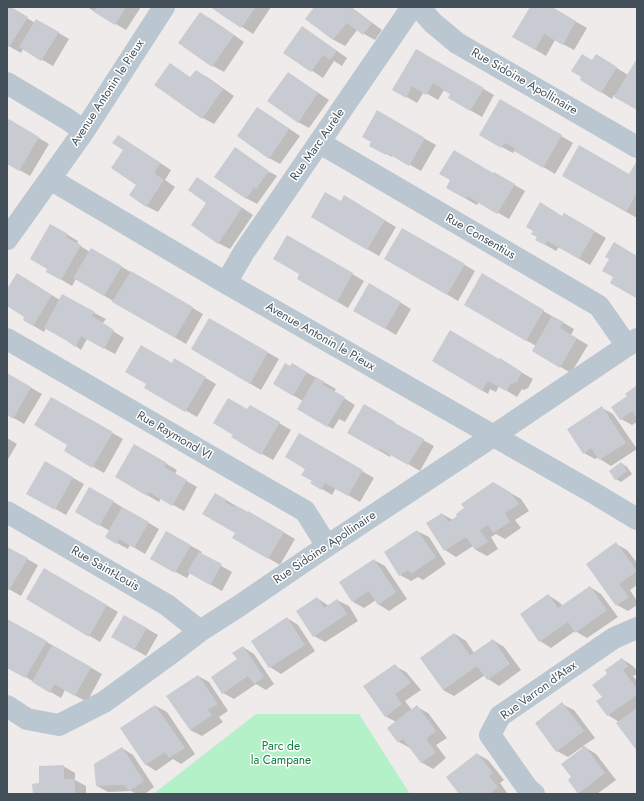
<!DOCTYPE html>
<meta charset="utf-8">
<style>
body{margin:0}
#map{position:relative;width:644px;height:801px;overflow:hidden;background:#efebeb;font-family:Jost,sans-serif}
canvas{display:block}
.frame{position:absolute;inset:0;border:8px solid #43505a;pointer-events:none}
</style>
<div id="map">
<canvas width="644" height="801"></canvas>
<div class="frame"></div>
</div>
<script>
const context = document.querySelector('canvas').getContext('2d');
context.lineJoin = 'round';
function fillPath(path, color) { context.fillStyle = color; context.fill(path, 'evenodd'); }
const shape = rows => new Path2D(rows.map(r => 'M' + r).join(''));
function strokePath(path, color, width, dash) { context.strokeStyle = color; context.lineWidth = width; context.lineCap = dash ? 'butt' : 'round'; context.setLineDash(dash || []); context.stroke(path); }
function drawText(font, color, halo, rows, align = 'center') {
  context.font = font + ' Jost,sans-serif'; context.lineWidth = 3; context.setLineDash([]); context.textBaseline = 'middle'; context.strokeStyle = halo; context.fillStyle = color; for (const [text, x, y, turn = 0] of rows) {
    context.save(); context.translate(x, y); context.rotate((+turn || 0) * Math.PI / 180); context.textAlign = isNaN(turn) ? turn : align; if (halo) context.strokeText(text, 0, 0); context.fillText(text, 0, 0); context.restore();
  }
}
fillPath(shape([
 [256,714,359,714,410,794,153,794]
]), '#b4f1c8');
fillPath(shape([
 [7,7,9,7,35,23,37,20,69,39,53,66,23,49,21,53,7,45],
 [87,7,141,7,126,30],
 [211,7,271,7,253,34],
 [315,7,351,7,382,30,375,40,357,30,345,46,334,40,306,19],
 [531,7,550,7,587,28,574,50,555,40,546,56,514,37],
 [200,13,211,19,244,42,224,72,213,66],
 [302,27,313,34,347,58,342,66,334,61,323,78,284,52],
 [416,50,494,95,482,117,449,98,451,94,444,90,438,100,424,92,417,103,393,89],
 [593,61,607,62,628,75,637,61,637,108,614,95,612,99,601,92],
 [196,71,207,77,234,96,214,124,203,118,191,78],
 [299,80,329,100,309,128,298,122],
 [500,100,573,143,555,174,515,150,513,153,480,135],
 [258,108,269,115,300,136,280,164,269,158],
 [377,112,436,145,421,171,393,155,392,157,371,145],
 [7,121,9,121,49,144,30,176,7,163],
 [118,136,171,170,165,180,175,187,158,212,146,206,125,150],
 [245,156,270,173,270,172,277,176,257,204,246,198],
 [637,164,637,218,574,182,630,175],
 [494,173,525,191,509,219,479,202,477,205,447,188],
 [208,185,253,215,230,249,218,243,207,203],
 [345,197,396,227,379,256,312,217,341,203],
 [565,214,606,238,590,265,559,247,556,251,537,240,538,237,534,231,563,217],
 [51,225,78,241,77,244,90,252,91,249,203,314,186,344,76,279,72,286,47,271],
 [403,229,475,271,458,301,386,258],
 [287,236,364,281,348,308,298,279,301,274],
 [482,275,574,329,571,335,588,345,571,373,533,351,536,346,465,304],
 [28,281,60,300,63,296,106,319,102,324,124,338,115,354,87,339,81,350,69,341,46,328,44,332,24,320,26,316,7,305,7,291],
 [370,284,411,309,396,335,355,310],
 [210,319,279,359,261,390,192,349],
 [175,360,216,384,197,417,145,387,147,384,172,364],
 [500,360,533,379,528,388,524,390,522,389,517,397,499,386,496,392,490,389,488,394,473,385],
 [292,364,336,389,334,392,355,405,345,422,339,419,333,429,298,409,303,401,274,384,295,370],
 [7,374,42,394,24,424,7,414],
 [637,387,637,422,632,425,621,419,629,397],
 [51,398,123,439,104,473,65,451,69,444],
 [250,406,291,430,273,460,232,437],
 [602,408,613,414,637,449,611,466,600,459,599,457,595,459,584,453],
 [349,433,423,440,434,446,420,471,391,454,390,457],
 [300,435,374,478,360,502,336,488,332,495,312,483,313,481,306,468],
 [7,438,17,444,7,461],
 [134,445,177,470,175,474,197,487,184,511,161,498,159,502,116,477],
 [45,462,84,484,66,515,28,493],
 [621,463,627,467,632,474,621,482,616,479],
 [493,483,521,499,529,511,515,520,521,528,505,539,496,534,491,537,498,549,487,556,476,550,473,546,456,557,445,550,442,514,453,520],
 [90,488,159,529,145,554,130,545,128,549,106,537,110,531,76,512],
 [216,494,248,513,249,512,295,539,280,565,234,538,236,533],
 [417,531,429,537,446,564,423,580,418,577,411,581,400,575],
 [166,532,202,552,200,554,232,572,222,591,190,573,187,578,151,559],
 [616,544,627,550,637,563,637,585,630,590,637,601,637,605,628,611,617,605],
 [7,548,38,565,21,596,7,588],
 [374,560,385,566,407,599,389,611,378,604,376,600,364,608,353,602],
 [44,569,118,612,100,642,27,599],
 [590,587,601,594,618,617,587,638,575,631,551,648,540,641,548,595,559,602,563,606],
 [317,598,329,606,337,600,349,606,358,621,325,642,314,636],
 [125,616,158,635,146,656,112,637],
 [287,618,298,625,315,651,281,674,270,667,252,641],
 [7,619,102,674,87,702,65,690,61,698,7,666],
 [455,634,466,641,474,653,493,640,504,647,521,670,499,686,488,679,485,675,454,696,443,690],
 [243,647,254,654,274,684,266,690,256,684,234,699,223,693],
 [622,659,633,666,637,671,637,674,633,676,637,681,637,750,619,722,608,715,598,701,603,698,609,674],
 [395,666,406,672,421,690,405,701,412,710,417,707,428,713,447,738,436,745,446,758,433,769,421,762,410,748,399,742,396,722,385,716],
 [198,676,209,682,228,711,219,717,223,722,202,736,190,730],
 [562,704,574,710,595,738,583,746,596,754,616,780,597,794,581,794,579,793,573,777,583,749,582,747,568,757,557,751],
 [156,706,167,712,195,754,181,764,173,759,156,771,145,764],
 [122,748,133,755,154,787,145,794,137,794,131,791,108,792,97,786],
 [477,754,488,760,504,780,500,783,508,794,461,794],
 [63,766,75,773,75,780,86,786,86,794,34,794,40,784]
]), '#0003');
fillPath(shape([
 [7,7,11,7,28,17,9,47,7,46],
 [97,7,126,7,115,25,94,12],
 [210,7,256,7,241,28],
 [314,7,350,7,372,23,363,35,347,23,333,40,305,19],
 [530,7,552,7,576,21,563,45,544,34,535,50,512,37],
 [200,12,234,35,212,67,178,43],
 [36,19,59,32,41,61,19,47],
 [302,26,337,51,330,60,323,55,311,72,283,53],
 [416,49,484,88,470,111,448,98,450,94,441,89,442,88,433,83,426,95,412,86,406,98,392,90],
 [582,54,592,60,596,54,617,67,601,93,580,80,581,77,571,71],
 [636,60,637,60,637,110,614,97],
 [170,63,190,77,196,70,223,89,202,119,154,85],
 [288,72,318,93,298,123,267,101],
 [500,99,562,135,543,168,514,151,515,148,505,143,501,148,479,135],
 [257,107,289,129,269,159,237,136],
 [377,110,425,138,409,166,387,153,386,155,369,146,371,142,362,137],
 [9,119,39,137,19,171,7,164,7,120,8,120],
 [118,135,161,163,154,173,164,180,146,207,129,195,136,185,111,168,123,150,112,143],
 [579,145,629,174,636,162,637,163,637,193,626,212,562,176],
 [235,147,269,171,256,189,254,187,246,199,214,177],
 [454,150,493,173,494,172,515,184,497,214,467,196,466,199,446,188,450,180,439,174],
 [197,177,242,208,218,244,191,225,206,203,188,190],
 [325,192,341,201,344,195,385,220,367,250,311,217],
 [540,202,562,216,564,213,595,231,579,259,547,241,545,245,535,240,537,237,531,234,533,231,526,227],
 [50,224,68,234,66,237,81,245,61,280,46,272,47,269,30,259],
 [402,228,465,264,447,295,384,259],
 [287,235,353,273,337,302,297,279,299,274,273,259],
 [614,242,637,256,637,296,636,298,610,283,613,277,602,271,609,259,605,257],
 [91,248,122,266,104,296,73,278],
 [131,271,193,307,175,338,112,302],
 [17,273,52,295,33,326,23,320,24,317,7,306,7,289],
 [482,273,544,310,526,341,464,305],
 [369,283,401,302,385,329,353,311],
 [62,294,95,312,92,316,114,330,104,349,81,336,75,347,67,341,44,328],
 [552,316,564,322,560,328,577,338,560,368,532,351],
 [209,318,268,352,250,384,191,349],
 [450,330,499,359,500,358,522,372,517,382,512,384,511,383,506,391,488,381,482,391,432,361],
 [141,345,172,363,174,358,206,377,185,412,144,388,146,384,125,372],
 [285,363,290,366,292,363,307,372,293,396,273,384],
 [7,373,31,387,13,419,7,415],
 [316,377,325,382,323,385,345,397,327,427,297,409],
 [637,385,637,418,632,411,620,420,611,407,627,396,625,394],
 [51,397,113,432,92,468,64,451,67,445,34,425],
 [228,398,247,409,250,405,280,422,261,455,231,437,233,435,213,423],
 [364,404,395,422,395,423,424,439,408,465,380,449,379,451,347,433],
 [602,406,626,443,599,460,591,448,583,454,567,429],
 [299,433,363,470,348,496,325,483,321,490,310,483,312,481,301,475,305,469,285,457],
 [134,444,167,463,164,467,187,480,172,506,149,492,147,496,115,477],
 [45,461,73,477,55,510,26,494],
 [621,462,627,471,615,480,609,471],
 [493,482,510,492,519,504,505,513,510,522,493,533,488,525,480,530,488,542,475,550,466,537,444,551,426,523,442,513,449,522,457,516,456,514,464,508,461,504],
 [89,487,114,501,99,526,75,512],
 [215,493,227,500,225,502,234,507,235,505,248,512,248,511,284,532,268,559,232,538,235,533,202,514],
 [122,507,149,522,134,548,119,539,116,544,105,537],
 [417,530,436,557,411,574,408,570,399,576,384,552],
 [166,531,191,545,175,573,150,559],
 [616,542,637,571,619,584,629,597,616,606,586,564],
 [7,547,28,558,9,590,7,589],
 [199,552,222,564,210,585,187,572],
 [374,559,396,592,378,605,369,591,352,602,339,582],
 [44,568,107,605,89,637,26,599],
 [590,586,607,610,575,633,568,622,539,642,520,614,548,594,558,608],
 [317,597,324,608,337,599,347,614,313,637,296,611],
 [124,615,147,628,134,650,111,637],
 [287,617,305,645,269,668,251,641],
 [7,619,47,641,25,678,7,668],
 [454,633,470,655,493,639,510,664,487,680,477,666,443,690,420,658],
 [52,645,91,667,75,696,54,684,50,693,32,682],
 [243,646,264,677,254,684,248,676,222,694,211,677,237,659,232,653],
 [622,658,628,666,623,670,637,689,637,695,607,716,596,701,602,697,592,685,607,674,605,670],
 [395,664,411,683,395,694,402,704,385,717,363,686],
 [198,675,218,704,208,710,212,715,190,730,166,696],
 [562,702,584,731,556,752,535,723],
 [155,705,185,748,169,758,165,752,145,765,120,728],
 [417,705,436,731,426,739,436,752,421,763,403,739,398,743,387,728],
 [637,708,637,751,616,723],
 [585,746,605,773,578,794,568,780,571,777,561,764],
 [122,747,144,781,129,791,124,785,96,786,94,764],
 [477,753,493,773,489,776,498,787,489,794,459,794,446,777],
 [64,765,64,779,75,779,75,794,33,794,32,784,39,783,39,766]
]), '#c8cbd1');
strokePath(shape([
 [419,7,433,23,457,43,637,147],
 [7,83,67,119,84,131],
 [320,143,599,306,627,346],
 [50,179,226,283,592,492,637,519],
 [7,239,84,131,164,7],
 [226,283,244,252,412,7],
 [7,339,305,511,327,546],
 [7,512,167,605,200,631],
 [7,706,27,719,59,725,104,702,174,651,200,631,239,606,327,546,493,436,637,339],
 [534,794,528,789,490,735,500,716,614,638,637,628]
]), '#bbc7d0', 22);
drawText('12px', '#43505a', '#fff', [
 ["Rue Sidoine Apollinaire",524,82,30],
 ["Avenue Antonin le Pieux",108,93,-57],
 ["Rue Marc Aurèle",318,145,-55],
 ["Rue Consentius",480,237,30],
 ["Avenue Antonin le Pieux",320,337,30],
 ["Rue Raymond VI",174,436,30],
 ["Rue Sidoine Apollinaire",325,548,-34],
 ["Rue Saint-Louis",105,569,30],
 ["Rue Varron d'Atax",539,691,-36]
]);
drawText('12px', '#0f7f41', '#fff', [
 ["Parc de",281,747],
 ["la Campane",281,761]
]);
</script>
